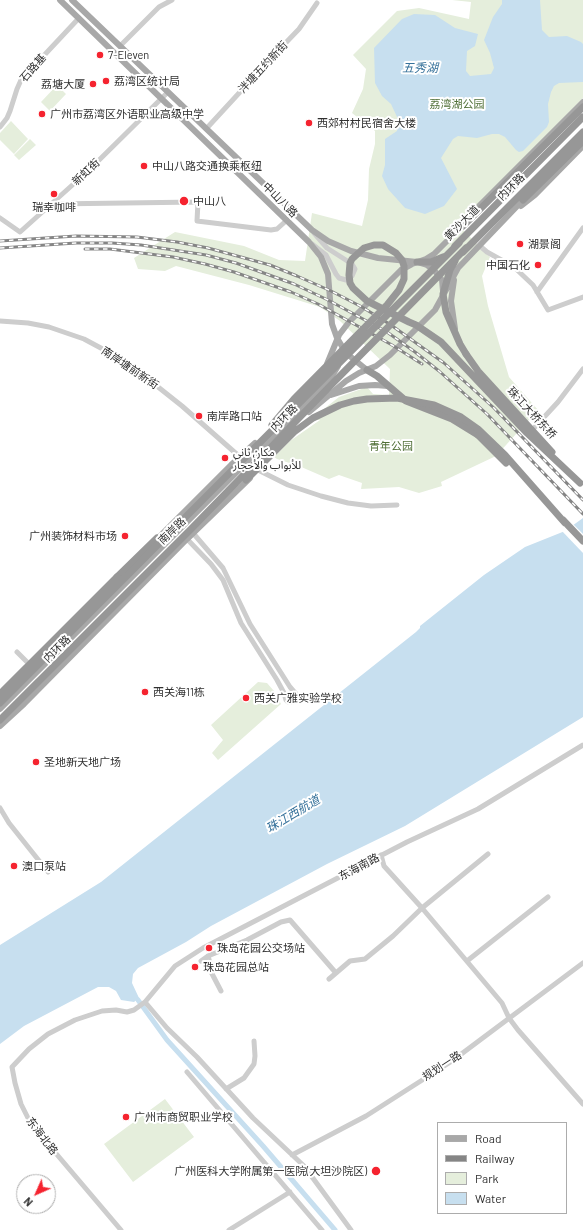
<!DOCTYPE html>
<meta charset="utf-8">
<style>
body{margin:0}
#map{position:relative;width:583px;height:1230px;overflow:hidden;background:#fff;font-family:Barlow,sans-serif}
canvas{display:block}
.legend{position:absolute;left:437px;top:1122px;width:130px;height:92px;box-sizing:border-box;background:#fff;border:1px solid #acacac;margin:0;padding:5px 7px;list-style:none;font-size:12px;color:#303030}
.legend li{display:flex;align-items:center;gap:8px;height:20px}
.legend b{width:20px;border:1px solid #acacac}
.north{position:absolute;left:16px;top:1174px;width:40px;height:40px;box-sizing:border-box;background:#fff;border:1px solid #acacac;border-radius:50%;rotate:225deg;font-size:11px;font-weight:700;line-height:16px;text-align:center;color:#303030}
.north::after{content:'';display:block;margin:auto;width:14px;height:18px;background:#f5232f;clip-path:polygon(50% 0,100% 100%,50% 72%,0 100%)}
</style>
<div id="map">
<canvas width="583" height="1230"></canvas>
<ul class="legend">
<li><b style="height:5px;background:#a8a8a8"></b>Road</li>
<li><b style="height:5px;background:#858585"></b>Railway</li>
<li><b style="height:11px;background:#e5eedc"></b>Park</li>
<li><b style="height:11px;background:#c7dfef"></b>Water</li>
</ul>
<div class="north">N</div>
</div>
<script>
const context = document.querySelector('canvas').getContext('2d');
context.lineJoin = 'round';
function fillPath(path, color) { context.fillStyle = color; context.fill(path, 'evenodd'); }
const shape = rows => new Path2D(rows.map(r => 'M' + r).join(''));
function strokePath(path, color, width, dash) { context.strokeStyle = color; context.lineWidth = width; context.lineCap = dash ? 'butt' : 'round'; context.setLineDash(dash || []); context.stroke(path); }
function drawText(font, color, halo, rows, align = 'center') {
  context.font = font + ' Barlow,"Noto Sans Arabic","Noto Sans SC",sans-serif'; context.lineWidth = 4; context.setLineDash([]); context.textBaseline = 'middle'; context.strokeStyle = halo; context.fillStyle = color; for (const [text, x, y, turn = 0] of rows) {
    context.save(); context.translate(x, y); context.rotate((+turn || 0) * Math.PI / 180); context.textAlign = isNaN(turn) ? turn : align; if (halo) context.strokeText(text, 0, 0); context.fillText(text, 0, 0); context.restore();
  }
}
fillPath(shape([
 [452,0,583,0,583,98,469,214,454,221,490,257,482,276,488,306,509,377,538,410,496,456,441,482,442,486,419,493,399,487,361,489,362,483,339,475,329,479,299,466,277,459,274,457,290,441,320,420,310,420,339,397,367,387,373,394,389,395,390,369,340,321,320,307,249,285,176,266,165,271,138,269,134,258,175,232,244,246,279,260,305,261,312,213,362,226,368,200,369,169,375,144,375,131,352,113,363,89,366,69,353,55,397,11,419,8,469,19,471,2],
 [57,85,66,94,50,111,41,102],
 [11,121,28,139,14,154,0,140,0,133],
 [30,139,36,145,19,160,14,155],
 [258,682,267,683,274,691,281,704,218,760,212,753,223,740,211,725],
 [165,1099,194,1137,133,1182,104,1144]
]), '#e5eedc');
fillPath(shape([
 [502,0,540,0,542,30,549,37,567,36,581,42,583,44,583,82,559,83,554,86,551,92,548,104,549,122,547,127,523,151,519,152,516,150,505,137,499,134,492,134,477,138,458,136,453,139,441,158,457,189,444,206,425,214,405,208,388,189,382,176,385,165,385,139,397,131,398,119,391,104,382,96,375,83,374,48,402,19,414,14,435,15,455,28,478,34,475,46,467,51,466,71,470,76,491,74,494,68,490,53,484,40,493,17,502,4],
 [583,518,583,717,405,826,327,864,211,926,186,942,138,968,133,974,132,983,139,998,134,1002,121,1000,116,991,109,987,98,987,24,1026,0,1044,0,945,101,882,416,632,420,628,420,626,484,575,525,547,565,531]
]), '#c7dfef');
fillPath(shape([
 [572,523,583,534,583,553,561,530]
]), '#fff');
strokePath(shape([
 [138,1000,167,1040,263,1146,335,1230]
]), '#c7dfef', 5);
strokePath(shape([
 [120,46,159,7,172,0],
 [0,127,7,118,10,111,17,89,21,80,79,18],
 [206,129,275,54,299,29,317,3],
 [52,204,198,202,197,221,271,230,277,229,287,220],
 [0,218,20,232,88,171,168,92],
 [312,244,326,255,336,274,339,278,346,280,352,276,355,269,352,264,327,248,314,233],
 [480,246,487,252,514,267,533,285,548,310,583,297],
 [537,292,583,228],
 [0,321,28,323,49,327,84,339,112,354,148,379,182,406,240,457],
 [535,427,558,402,583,369],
 [258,470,288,485,321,496,348,503,371,506,397,505],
 [187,539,211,564,223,580,241,623,277,680,284,693,286,700,288,702,293,702,296,699,296,694,290,687,250,624,223,568,193,533],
 [17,652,31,666],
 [0,808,9,823,48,872],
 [381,855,384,866,422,908,502,1003,509,1018,518,1030,583,1104],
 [208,956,210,963,209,968,221,991],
 [201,961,208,956,247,940,281,922,290,920,336,973],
 [467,961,548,897],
 [329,979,350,961,365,959,393,936,422,908,488,854],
 [145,1002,167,1028,197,1057,253,1118,304,1166,351,1230],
 [187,1072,322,1230],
 [226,1089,244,1078,254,1064,255,1056,254,1041],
 [292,1155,366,1116,452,1061,583,963],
 [121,1230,31,1124,21,1104,15,1083,12,1067,29,1049,48,1034,75,1020,102,1011,116,1010,127,1012,134,1010,145,1002,175,966,203,948,407,842,478,809,583,745],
 [229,1230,290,1192]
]), '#cdcdcd', 5);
strokePath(shape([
 [60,0,309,242,321,257,328,274,332,324,337,338,346,353,367,370],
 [72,0,312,230,328,241,351,251,378,258,417,262,427,265,434,270,442,280,443,291],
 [521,206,535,195,583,146],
 [471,214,583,102],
 [454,280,451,301,455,329],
 [327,364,339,335,349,322,401,270,412,264,426,259,434,254,465,223],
 [331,395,359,386,375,385,388,386],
 [309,412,346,381,359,373,376,366,390,355,435,310,458,268,523,200,524,197],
 [154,542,231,465,255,443],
 [0,709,302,407,332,376,338,366],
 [0,726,24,704,187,539,250,478]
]), '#a8a8a8', 6);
strokePath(shape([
 [523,200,583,141],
 [463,226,583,107],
 [455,246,583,117],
 [463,252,583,132],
 [455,261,450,270,443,294,446,312,460,344,466,354],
 [417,262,431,262,443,257],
 [367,370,377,376,406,401,452,419,478,435],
 [117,577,157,538]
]), '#979797', 7);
const rail = shape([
 [0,241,76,236,137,237,177,242,208,248,270,265,297,276,331,291,362,307,391,325,444,363,494,408,583,500],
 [0,248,76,243,112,243,141,245,206,255,236,263,294,284,328,300,387,332,415,352,439,371,487,414,583,514],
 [85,249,110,249,173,257,205,264,234,272,291,292,318,304,392,345,422,364]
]);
strokePath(rail, '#858585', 3);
strokePath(rail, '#fff', 1.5, [4.5]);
strokePath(shape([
 [466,354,478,371,552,452],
 [272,425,294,399,377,315,387,305,399,290,404,279,404,266,402,260,396,253,383,245,374,245,364,248,352,259,350,263,349,275,350,283,353,288,367,301,409,322,416,325,422,329,441,342,527,433,580,483],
 [478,435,506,463],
 [246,480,294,432,313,418,340,405,354,401,367,399,397,398,434,405,461,417,478,429,505,455,565,523],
 [563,520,583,541],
 [0,694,117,577],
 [0,703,459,243],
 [0,720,192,528,333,383,466,248]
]), '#979797', 7);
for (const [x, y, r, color] of [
 [100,55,4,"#f5232f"],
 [106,81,4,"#f5232f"],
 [93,84,4,"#f5232f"],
 [42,114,4,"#f5232f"],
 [309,123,4,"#f5232f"],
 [144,166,4,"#f5232f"],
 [54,194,4,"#f5232f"],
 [184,201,5,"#f5232f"],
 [520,244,4,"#f5232f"],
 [538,265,4,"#f5232f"],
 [199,416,4,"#f5232f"],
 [225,458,4,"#f5232f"],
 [125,536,4,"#f5232f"],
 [145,692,4,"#f5232f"],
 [246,698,4,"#f5232f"],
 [36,762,4,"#f5232f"],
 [14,866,4,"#f5232f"],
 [209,948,4,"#f5232f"],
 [195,967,4,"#f5232f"],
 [126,1117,4,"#f5232f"],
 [376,1171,5,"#f5232f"]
]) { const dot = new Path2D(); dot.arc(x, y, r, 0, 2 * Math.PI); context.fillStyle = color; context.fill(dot); strokePath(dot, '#fff', 1.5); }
drawText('11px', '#303030', '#fff', [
 ["7-Eleven",108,55],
 ["荔湾区统计局",114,81],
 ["荔塘大厦",85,84,"right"],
 ["广州市荔湾区外语职业高级中学",50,114],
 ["西郊村村民宿舍大楼",317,123],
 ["中山八路交通换乘枢纽",152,166],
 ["中山八",193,201],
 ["瑞幸咖啡",54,207,"center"],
 ["湖景阁",528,244],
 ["中国石化",530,265,"right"],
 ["南岸路口站",207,416],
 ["مكان ثاني",233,452],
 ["للأبواب والأحجار",233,465],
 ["广州装饰材料市场",117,536,"right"],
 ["西关海11栋",153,692],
 ["西关广雅实验学校",254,698],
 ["圣地新天地广场",44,762],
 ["澳口泵站",22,866],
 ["珠岛花园公交场站",217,948],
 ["珠岛花园总站",203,967],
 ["广州市商贸职业学校",134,1117],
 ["广州医科大学附属第一医院(大坦沙院区)",367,1171,"right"]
], 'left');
drawText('11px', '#303030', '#fff', [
 ["泮塘五约新街",263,67,-47],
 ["石路基",33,68,-49],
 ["新虹街",86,172,-43],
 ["内环路",511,187,-45],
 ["中山八路",280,200,45],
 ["黄沙大道",462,223,-45],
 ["南岸塘前新街",130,368,34],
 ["珠江大桥东桥",532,413,47],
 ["内环路",284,418,-46],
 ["南岸路",172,531,-44],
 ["内环路",57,649,-45],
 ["东海南路",359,867,-28],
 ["规划一路",442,1066,-33],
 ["东海北路",42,1136,53]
]);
drawText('11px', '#517038', '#fff', [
 ["荔湾湖公园",457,104],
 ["青年公园",391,446]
]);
drawText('italic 12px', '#35719a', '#fff', [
 ["五秀湖",420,68],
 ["珠江西航道",293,814,-31]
]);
</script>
